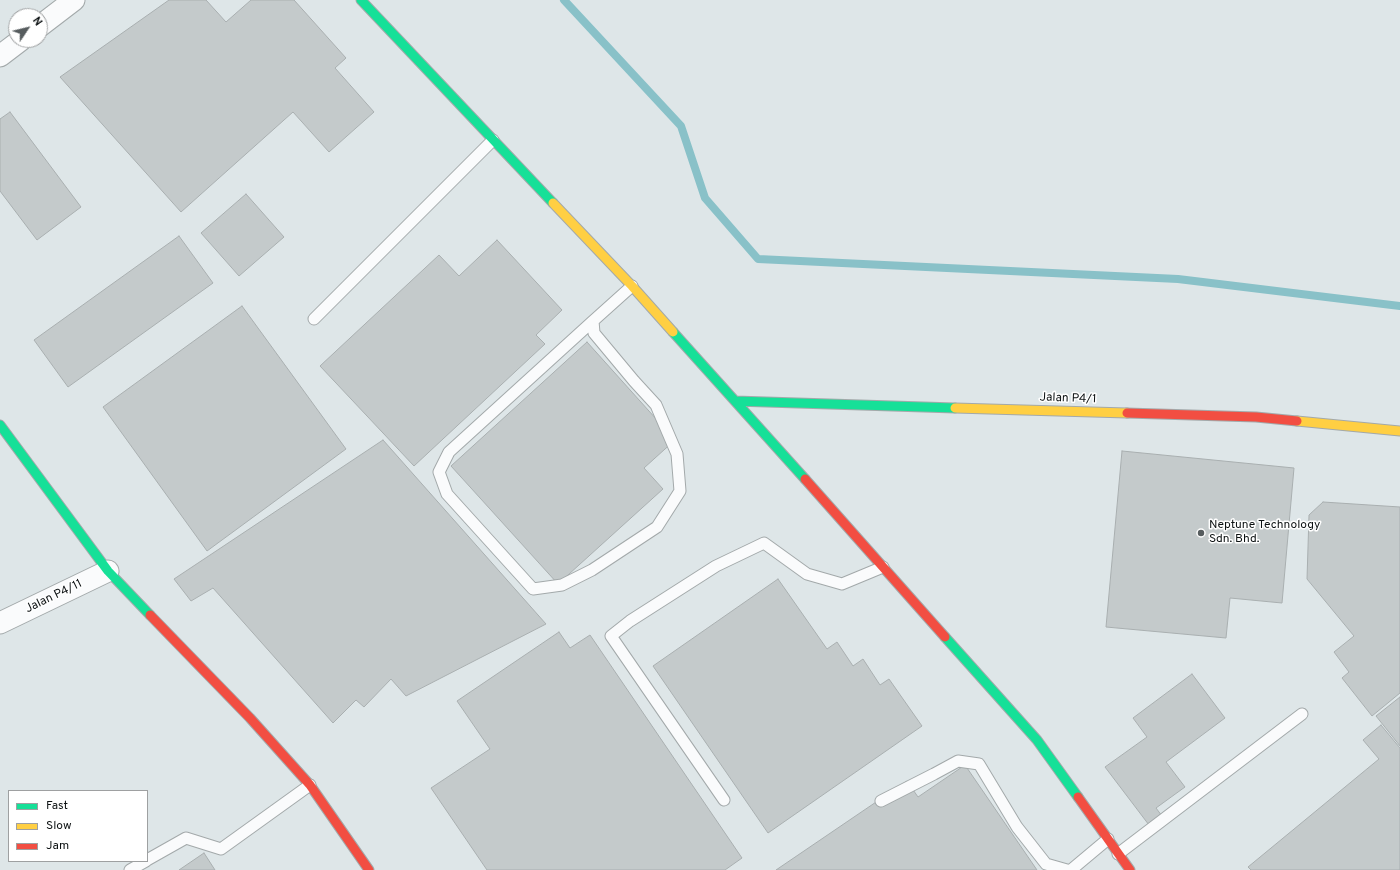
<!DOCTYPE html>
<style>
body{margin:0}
#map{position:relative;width:1400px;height:870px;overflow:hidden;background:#dee6e8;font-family:Overpass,sans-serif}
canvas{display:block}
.legend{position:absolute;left:8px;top:790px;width:140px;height:72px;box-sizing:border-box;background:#fff;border:1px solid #9ea0a1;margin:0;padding:5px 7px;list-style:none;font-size:12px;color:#0d1213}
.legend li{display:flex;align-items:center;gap:8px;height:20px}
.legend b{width:20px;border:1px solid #9ea0a1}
.north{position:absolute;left:8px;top:8px;width:40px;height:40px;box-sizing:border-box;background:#fff;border:1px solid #9ea0a1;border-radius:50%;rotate:55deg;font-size:11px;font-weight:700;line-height:16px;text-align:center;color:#0d1213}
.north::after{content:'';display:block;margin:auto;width:14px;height:18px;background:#565c5e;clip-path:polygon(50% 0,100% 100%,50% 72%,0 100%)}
</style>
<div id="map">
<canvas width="1400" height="870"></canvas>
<ul class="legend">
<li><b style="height:5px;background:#16e098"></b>Fast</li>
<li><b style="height:5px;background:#ffcf43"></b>Slow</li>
<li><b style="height:5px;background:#f24e42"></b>Jam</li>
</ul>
<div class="north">N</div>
</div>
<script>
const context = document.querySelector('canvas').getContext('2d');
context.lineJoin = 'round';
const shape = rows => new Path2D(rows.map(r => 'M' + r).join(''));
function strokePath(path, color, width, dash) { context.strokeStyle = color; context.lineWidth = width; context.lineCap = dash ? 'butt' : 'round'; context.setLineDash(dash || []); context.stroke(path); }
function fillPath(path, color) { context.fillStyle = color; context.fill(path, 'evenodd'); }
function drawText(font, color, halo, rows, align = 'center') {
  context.font = font + ' Overpass,sans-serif'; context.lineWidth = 3; context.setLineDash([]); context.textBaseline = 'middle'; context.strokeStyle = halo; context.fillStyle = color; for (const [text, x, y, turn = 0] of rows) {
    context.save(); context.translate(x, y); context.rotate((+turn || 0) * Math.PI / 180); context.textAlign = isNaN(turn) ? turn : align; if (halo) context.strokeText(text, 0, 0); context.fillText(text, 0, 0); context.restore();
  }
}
strokePath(shape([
 [564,0,681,126,705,198,758,259,1178,279,1400,306]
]), '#89c1c8', 8);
const building = shape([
 [169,0,206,0,226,22,251,0,294,0,346,58,335,68,374,112,329,152,293,112,181,212,60,77,169,0],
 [10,112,81,207,37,240,0,191,0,119,10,112],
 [246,194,284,237,239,276,201,233,246,194],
 [179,236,213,283,68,387,34,340,179,236],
 [497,240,562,310,536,335,545,344,414,466,320,366,439,255,459,276,497,240],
 [242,306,346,449,207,551,103,407,242,306],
 [587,342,675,440,644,468,663,489,558,584,451,466,587,342],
 [383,440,546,624,406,696,391,679,364,707,356,700,333,723,213,588,191,601,174,579,383,440],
 [1122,451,1294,468,1282,603,1230,598,1226,638,1106,627,1122,451],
 [1323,502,1400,507,1400,693,1372,716,1342,678,1349,672,1334,652,1354,636,1307,579,1309,515,1323,502],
 [778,579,827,649,837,642,853,666,863,659,880,685,889,679,922,726,768,833,653,666,778,579],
 [559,632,570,648,590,635,742,858,725,870,487,870,431,788,490,749,457,701,559,632],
 [1192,674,1225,718,1166,762,1185,787,1156,808,1162,816,1149,825,1105,767,1147,737,1133,718,1192,674],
 [1400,697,1400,746,1376,716,1400,697],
 [1381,725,1400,748,1400,870,1251,870,1248,867,1379,759,1363,740,1381,725],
 [965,765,1037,870,776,870,907,781,918,797,965,765],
 [204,853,215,870,179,870,204,853]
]);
fillPath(building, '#c4cacb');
strokePath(building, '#a9afb0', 1);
const lane = shape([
 [314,319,493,140],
 [593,321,449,452,439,472,447,494,533,589,562,585,592,570,657,527,680,491,677,454,656,405,634,381,594,333,593,321,632,286],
 [724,800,611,636,630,621,716,566,764,543,807,574,842,584,883,567],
 [881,801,934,774,958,761,979,764,1017,827,1046,864,1067,870],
 [1118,854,1302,714],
 [147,860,186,838,221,849,310,785],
 [130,870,146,861],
 [1071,870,1108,839]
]);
const street = shape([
 [40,26,74,0],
 [0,56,21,40],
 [0,623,108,571]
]);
const fast = shape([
 [361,0,553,203],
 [673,332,805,479],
 [735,401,955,408],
 [0,425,108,571,150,615],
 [945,637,1037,740,1078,797]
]);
const slow = shape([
 [553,203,632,286,673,332],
 [955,408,1127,413],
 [1297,421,1400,431]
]);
const jam = shape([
 [1127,413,1256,417,1297,421],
 [805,479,945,637],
 [150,615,250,718,310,785,369,870],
 [1078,797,1130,870]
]);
strokePath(lane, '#a3a9aa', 13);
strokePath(street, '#a3a9aa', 23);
strokePath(fast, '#a3a9aa', 11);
strokePath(slow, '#a3a9aa', 11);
strokePath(jam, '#a3a9aa', 11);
strokePath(lane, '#fafbfc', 11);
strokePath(street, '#fafbfc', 21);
strokePath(fast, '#16e098', 9);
strokePath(slow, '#ffcf43', 9);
strokePath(jam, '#f24e42', 9);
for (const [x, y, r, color] of [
 [1201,533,4,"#565c5e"]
]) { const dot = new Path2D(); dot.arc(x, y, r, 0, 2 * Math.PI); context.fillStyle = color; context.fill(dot); strokePath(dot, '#fff', 1.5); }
drawText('12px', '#0d1213', '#fff', [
 ["Jalan P4/1",1068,399,2],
 ["Jalan P4/11",54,597,-26]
]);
drawText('12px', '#0d1213', '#fff', [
 ["Neptune Technology",1209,526],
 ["Sdn. Bhd.",1209,540]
], 'left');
</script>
